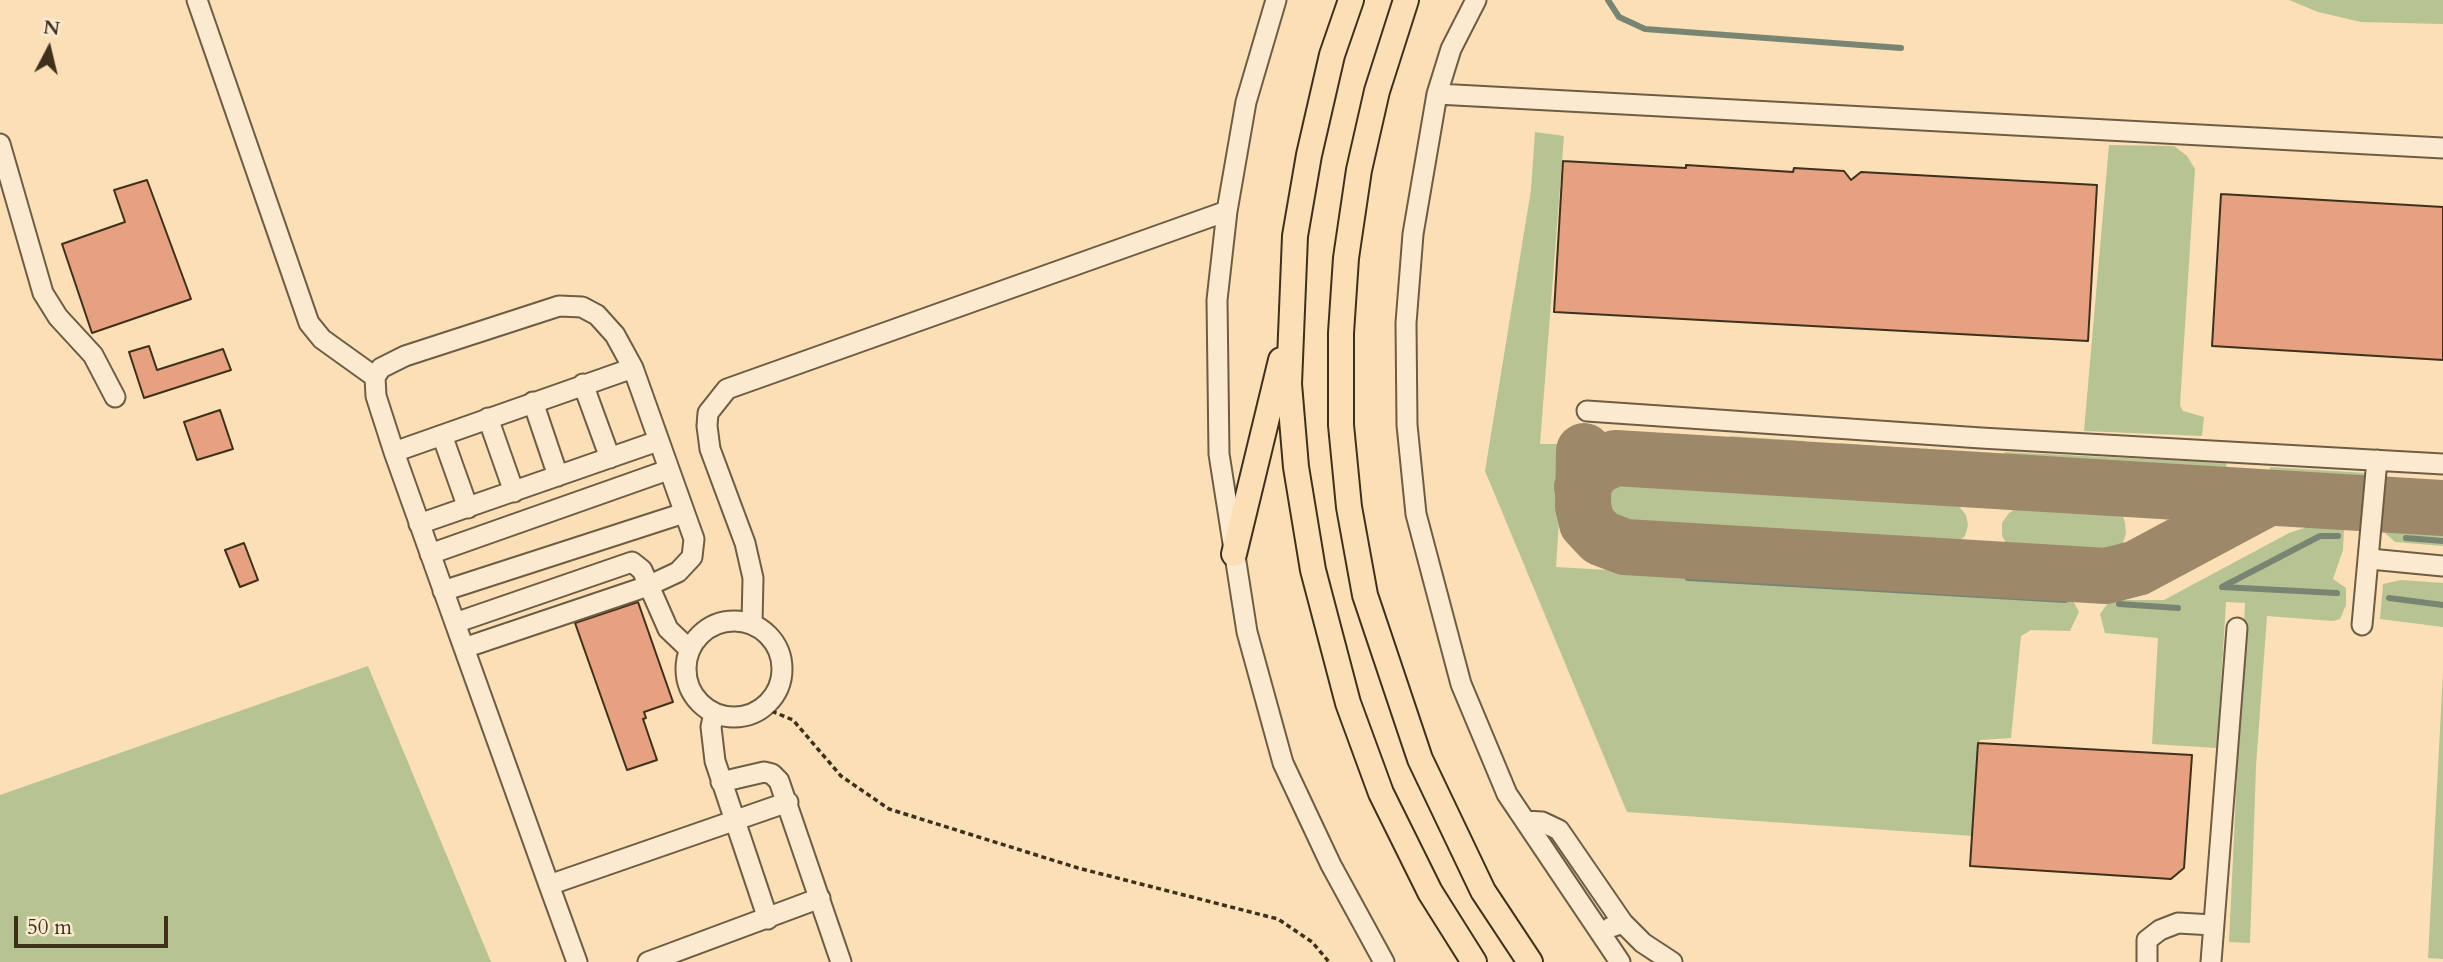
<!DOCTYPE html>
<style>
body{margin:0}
#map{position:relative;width:2443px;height:962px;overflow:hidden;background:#fbdfb7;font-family:Cardo,serif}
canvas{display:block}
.north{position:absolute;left:14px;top:14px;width:70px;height:70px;-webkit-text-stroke:5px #fcead0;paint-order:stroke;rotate:7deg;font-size:19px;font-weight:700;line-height:28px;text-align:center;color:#3f301c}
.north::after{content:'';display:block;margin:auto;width:24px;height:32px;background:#3f301c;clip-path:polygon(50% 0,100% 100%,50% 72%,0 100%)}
.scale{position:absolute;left:14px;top:916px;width:154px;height:32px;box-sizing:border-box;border:4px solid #3f301c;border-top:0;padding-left:9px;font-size:21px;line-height:24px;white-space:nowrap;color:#3f301c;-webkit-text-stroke:5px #fcead0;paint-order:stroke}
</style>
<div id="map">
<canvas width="2443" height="962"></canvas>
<div class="north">N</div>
<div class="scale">50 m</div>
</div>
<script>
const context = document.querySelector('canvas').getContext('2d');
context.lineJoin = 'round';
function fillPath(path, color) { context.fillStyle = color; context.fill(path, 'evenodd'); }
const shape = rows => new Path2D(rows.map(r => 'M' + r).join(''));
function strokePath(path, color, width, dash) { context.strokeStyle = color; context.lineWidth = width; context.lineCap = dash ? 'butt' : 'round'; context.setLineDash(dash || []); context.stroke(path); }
fillPath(shape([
 [2289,0,2443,0,2443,24,2361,22,2318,12],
 [1535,132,1564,136,1540,444,1564,444,1556,567,2071,597,2079,612,2070,631,2031,630,2021,636,2011,738,1980,740,1973,836,1627,812,1485,471,1531,190],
 [2109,145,2174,146,2187,156,2195,169,2180,405,2183,411,2204,417,2202,436,2084,431],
 [1636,432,1696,436,1689,445,1679,450,1646,448,1636,438],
 [1730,436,1806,441,1789,453,1760,457,1736,447],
 [1839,443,1960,452,1960,456,1951,467,1870,463,1851,459,1843,453],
 [2005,452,2226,463,2227,471,2208,479,2023,471,2005,468,2000,460],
 [2270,467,2366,473,2369,483,2356,488,2292,484,2270,476],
 [1637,478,1943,497,1958,505,1966,515,1968,525,1965,536,1947,552,1916,557,1625,531,1611,521,1607,509,1611,489,1621,480],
 [2029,500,2113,507,2122,513,2125,523,2126,533,2122,546,2108,560,2092,562,2053,560,2018,553,2008,546,2002,536,2002,523,2009,513],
 [2319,523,2338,525,2344,529,2343,550,2333,579,2346,588,2346,605,2340,619,2333,621,2267,616,2256,766,2250,943,2229,942,2245,603,2226,602,2217,748,2152,744,2158,638,2105,633,2100,614,2110,600,2164,600,2289,533],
 [2385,526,2443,528,2443,546,2395,542,2384,532],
 [2401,580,2443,583,2443,627,2380,619,2383,584],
 [368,666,491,962,0,962,0,795],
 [2443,672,2443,959,2428,958]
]), '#b8c393');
strokePath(shape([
 [1608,0,1619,17,1645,29,1901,48],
 [2406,538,2443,541],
 [1688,578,2065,600],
 [2337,593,2222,587,2320,536,2338,536],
 [2389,598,2443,605],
 [2119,604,2178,608]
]), '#798572', 6);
strokePath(shape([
 [1584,451,1583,506,1587,523,1601,538,1625,547,2106,576,2137,568,2268,498],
 [1582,487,1594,468,1615,458,2443,508]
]), '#9d886a', 56);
const building = shape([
 [1563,161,1686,168,1686,165,1793,172,1794,168,1844,171,1851,180,1861,172,2097,185,2088,341,1554,312,1563,161],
 [147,180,191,299,92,333,62,244,125,222,114,190,147,180],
 [2221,194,2443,207,2443,360,2212,346,2221,194],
 [149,346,157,370,223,349,231,370,144,398,129,352,149,346],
 [220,410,233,449,197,460,184,422,220,410],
 [244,543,258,580,240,587,225,550,244,543],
 [638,602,673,702,644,712,646,718,643,719,657,760,627,770,575,623,638,602],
 [1978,743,2192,755,2184,868,2171,879,1970,866,1978,743]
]);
fillPath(building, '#e6a180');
strokePath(building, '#3f301c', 2);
const minor = shape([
 [197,0,309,323,322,339,375,377],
 [1276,0,1246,102,1227,211,1217,300,1219,454,1247,632,1283,763,1331,865,1384,962],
 [1476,0,1451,49,1437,94,1413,234,1406,323,1407,425,1416,514,1461,684,1507,794,1620,962],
 [1437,94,2443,148],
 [0,144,43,293,58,317,93,355,115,397],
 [583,384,610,458],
 [533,402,558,476],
 [1587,411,1981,438,2443,464],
 [488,418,514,492],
 [442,435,468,508],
 [394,452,633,368],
 [419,524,658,441],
 [430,554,668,470],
 [2370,559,2443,566],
 [443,591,684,513],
 '686 669a48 48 0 1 1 96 0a48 48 0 1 1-96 0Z',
 [455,623,632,562,642,570,668,629,690,650],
 [752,623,753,578,745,543,710,449,707,426,708,413,727,389,1227,211],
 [2362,625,2377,460],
 [464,648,648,586,678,572,692,557,694,539,633,368,615,335,597,315,582,307,559,306,405,356,381,368,375,377,376,396,394,452,455,623,464,648,549,885,577,962],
 [714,713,711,727,715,761,768,919],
 [721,782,764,772,772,774,779,781,841,962],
 [1525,821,1542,822,1559,830,1623,923],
 [549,885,788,802],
 [1611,927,1623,923,1643,943,1672,962],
 [648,962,820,898],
 [2147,962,2147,940,2160,930,2178,923,2213,925],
 [2211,962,2237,628]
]);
const major = shape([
 [1351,0,1332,55,1309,155,1295,236,1289,384,1296,467,1313,570,1348,703,1381,793,1430,892,1474,962],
 [1406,0,1377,91,1359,170,1346,258,1341,333,1341,425,1349,507,1365,595,1420,759,1483,891,1530,962],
 [1234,554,1281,360]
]);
strokePath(minor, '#6e5c43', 23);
strokePath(major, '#3f301c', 28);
strokePath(shape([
 [764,708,793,720,841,776,889,809,1078,868,1278,919,1312,942,1329,962]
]), '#3f301c', 3.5, [5, 3.5]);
strokePath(minor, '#fcead0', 19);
strokePath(major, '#fbdfb7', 24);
</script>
